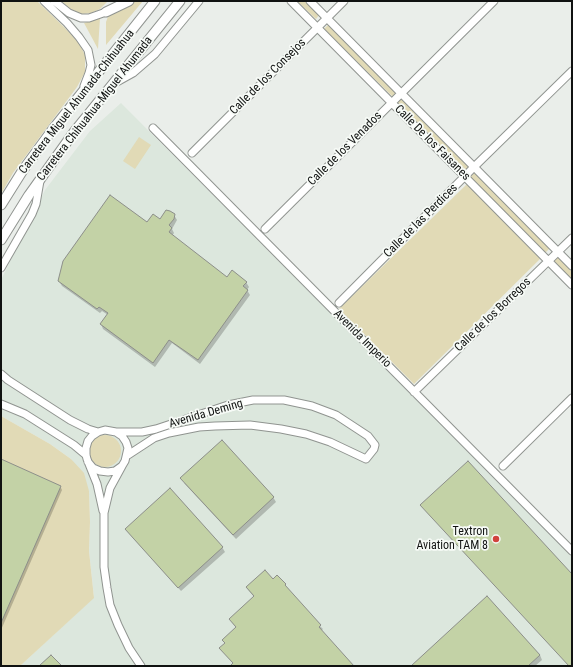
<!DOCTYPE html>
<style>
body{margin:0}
#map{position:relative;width:573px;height:667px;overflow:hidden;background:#eaeeea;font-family:"Roboto Condensed",sans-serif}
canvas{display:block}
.frame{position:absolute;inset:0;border:2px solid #101211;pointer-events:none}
</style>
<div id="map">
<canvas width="573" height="667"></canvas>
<div class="frame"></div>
</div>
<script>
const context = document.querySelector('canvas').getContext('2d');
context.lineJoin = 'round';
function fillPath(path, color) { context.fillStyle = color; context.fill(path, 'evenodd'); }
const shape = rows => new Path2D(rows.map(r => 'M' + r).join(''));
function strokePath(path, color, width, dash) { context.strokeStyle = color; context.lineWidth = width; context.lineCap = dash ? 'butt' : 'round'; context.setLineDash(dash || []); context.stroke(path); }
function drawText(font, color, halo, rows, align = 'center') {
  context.font = font + ' "Roboto Condensed",sans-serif'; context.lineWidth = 3.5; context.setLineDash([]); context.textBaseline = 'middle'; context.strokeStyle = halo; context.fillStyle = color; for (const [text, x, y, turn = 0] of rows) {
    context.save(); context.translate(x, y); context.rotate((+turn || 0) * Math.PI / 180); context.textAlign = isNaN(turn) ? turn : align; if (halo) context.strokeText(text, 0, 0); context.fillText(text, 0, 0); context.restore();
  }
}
fillPath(shape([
 [121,103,572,556,572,666,20,666,94,597,89,551,90,522,89,491,71,459,50,444,1,416,1,280,45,190,90,131]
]), '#dce7dd');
fillPath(shape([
 [1,1,37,1,64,27,79,43,85,55,85,72,77,87,13,173,1,194],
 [61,1,108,1,100,9,91,13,82,14,74,12],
 [133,1,143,1,106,45,106,22,109,14],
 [297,1,305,1,319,15,316,19],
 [100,18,98,49,84,23],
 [328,25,396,93,393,97,324,29],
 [401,98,469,166,466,170,397,102],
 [139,137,151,145,135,169,123,161],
 [475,172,550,248,545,253,470,177],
 [467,184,541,258,414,384,339,309],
 [558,257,572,272,572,280,554,261],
 [1,416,50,444,71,459,84,473,89,491,90,522,89,551,94,598,20,666,1,666],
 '89 451a16 16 0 1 1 32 0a16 16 0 1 1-32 0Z'
]), '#e1dab6');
fillPath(shape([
 [174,215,177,220,172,229,174,233,172,236,227,278,246,282,249,287,247,290,250,295,200,364,172,343,155,367,103,329,101,324,108,315,102,311,100,313,62,286,59,281,147,224],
 [1,460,60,486,62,490,1,630],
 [184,483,273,497,276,502,236,539],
 [126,529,222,547,225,552,181,591,129,533],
 [277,576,320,626,323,629,321,631,353,666,231,666,234,664,226,643,236,628,230,619,254,597,247,588,273,580],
 [540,655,542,660,535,666,412,666]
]), '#0003');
const building = shape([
 [110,195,147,222,153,214,160,219,166,210,170,211,175,214,174,219,169,225,172,228,169,232,227,277,232,270,247,282,243,286,248,290,198,360,169,340,153,363,100,324,108,313,99,307,97,309,58,281,63,261,110,195],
 [222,440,274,497,233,535,180,478,222,440],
 [1,459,61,486,1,623,1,459],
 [468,461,572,574,572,666,569,666,420,505,468,461],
 [170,488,223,547,178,588,125,529,170,488],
 [265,570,273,579,277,575,286,584,285,585,321,625,319,627,354,666,230,666,233,663,219,648,225,643,222,640,236,627,229,619,254,596,246,587,265,570],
 [487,596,540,655,528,666,411,666,487,596],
 [51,655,62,666,39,666,51,655]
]);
fillPath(building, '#c3d2a6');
strokePath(building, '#8d8f8a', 1);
const minor = shape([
 [44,1,67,23,79,37,88,50,91,65,89,73,84,86],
 [54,1,69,13,81,18,89,18,106,12],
 [291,1,572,285],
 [310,1,572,266],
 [115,83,133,73,155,54,199,1],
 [153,128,572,551],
 [192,153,344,1],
 [265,229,494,1],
 [1,268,32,214,36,204,40,181],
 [339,303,474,167,572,71],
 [1,374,8,380,70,420,88,429,98,432],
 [414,392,572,238],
 [1,404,25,414,74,445,86,455],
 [116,432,142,432,156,429,228,405,253,400,284,400,312,406,336,415,368,436,375,445,374,449,366,459,330,442,306,434,281,429,250,425,215,426,199,427,169,433,154,438,128,455],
 [88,462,93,468,100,471,108,472,115,471,122,466,125,461,128,448,126,442,122,436,116,432,105,430,98,432,92,436,88,441,86,448,86,455,87,459,97,484,103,511],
 [122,466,110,488,104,513,104,567,107,588,110,605,118,625,129,648,141,666],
 [503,466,572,398]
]);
const major = shape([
 [106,12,129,1],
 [1,205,23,170,53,129,155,1],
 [1,240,29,195,74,132,180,1]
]);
strokePath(minor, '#909490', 9);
strokePath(major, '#909490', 11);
strokePath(minor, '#fff', 7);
strokePath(major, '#fff', 9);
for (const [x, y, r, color] of [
 [496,539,4,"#d1433c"]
]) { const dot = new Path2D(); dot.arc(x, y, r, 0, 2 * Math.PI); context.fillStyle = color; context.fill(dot); strokePath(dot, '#f7fbf7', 1.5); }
drawText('12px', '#101211', '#f7fbf7', [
 ["Calle de los Consejos",268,77,-45],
 ["Carretera Miguel Ahumada-Chihuahua",77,102,-52],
 ["Carretera Chihuahua-Miguel Ahumada",95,109,-52],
 ["Calle De los Faisanes",432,143,45],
 ["Calle de los Venados",345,149,-45],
 ["Calle de las Perdices",421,221,-45],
 ["Calle de los Borregos",493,315,-44],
 ["Avenida Imperio",362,339,45],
 ["Avenida Deming",206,414,-16]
]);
drawText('12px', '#101211', '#f7fbf7', [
 ["Textron",488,532],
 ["Aviation TAM 8",488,546]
], 'right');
</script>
